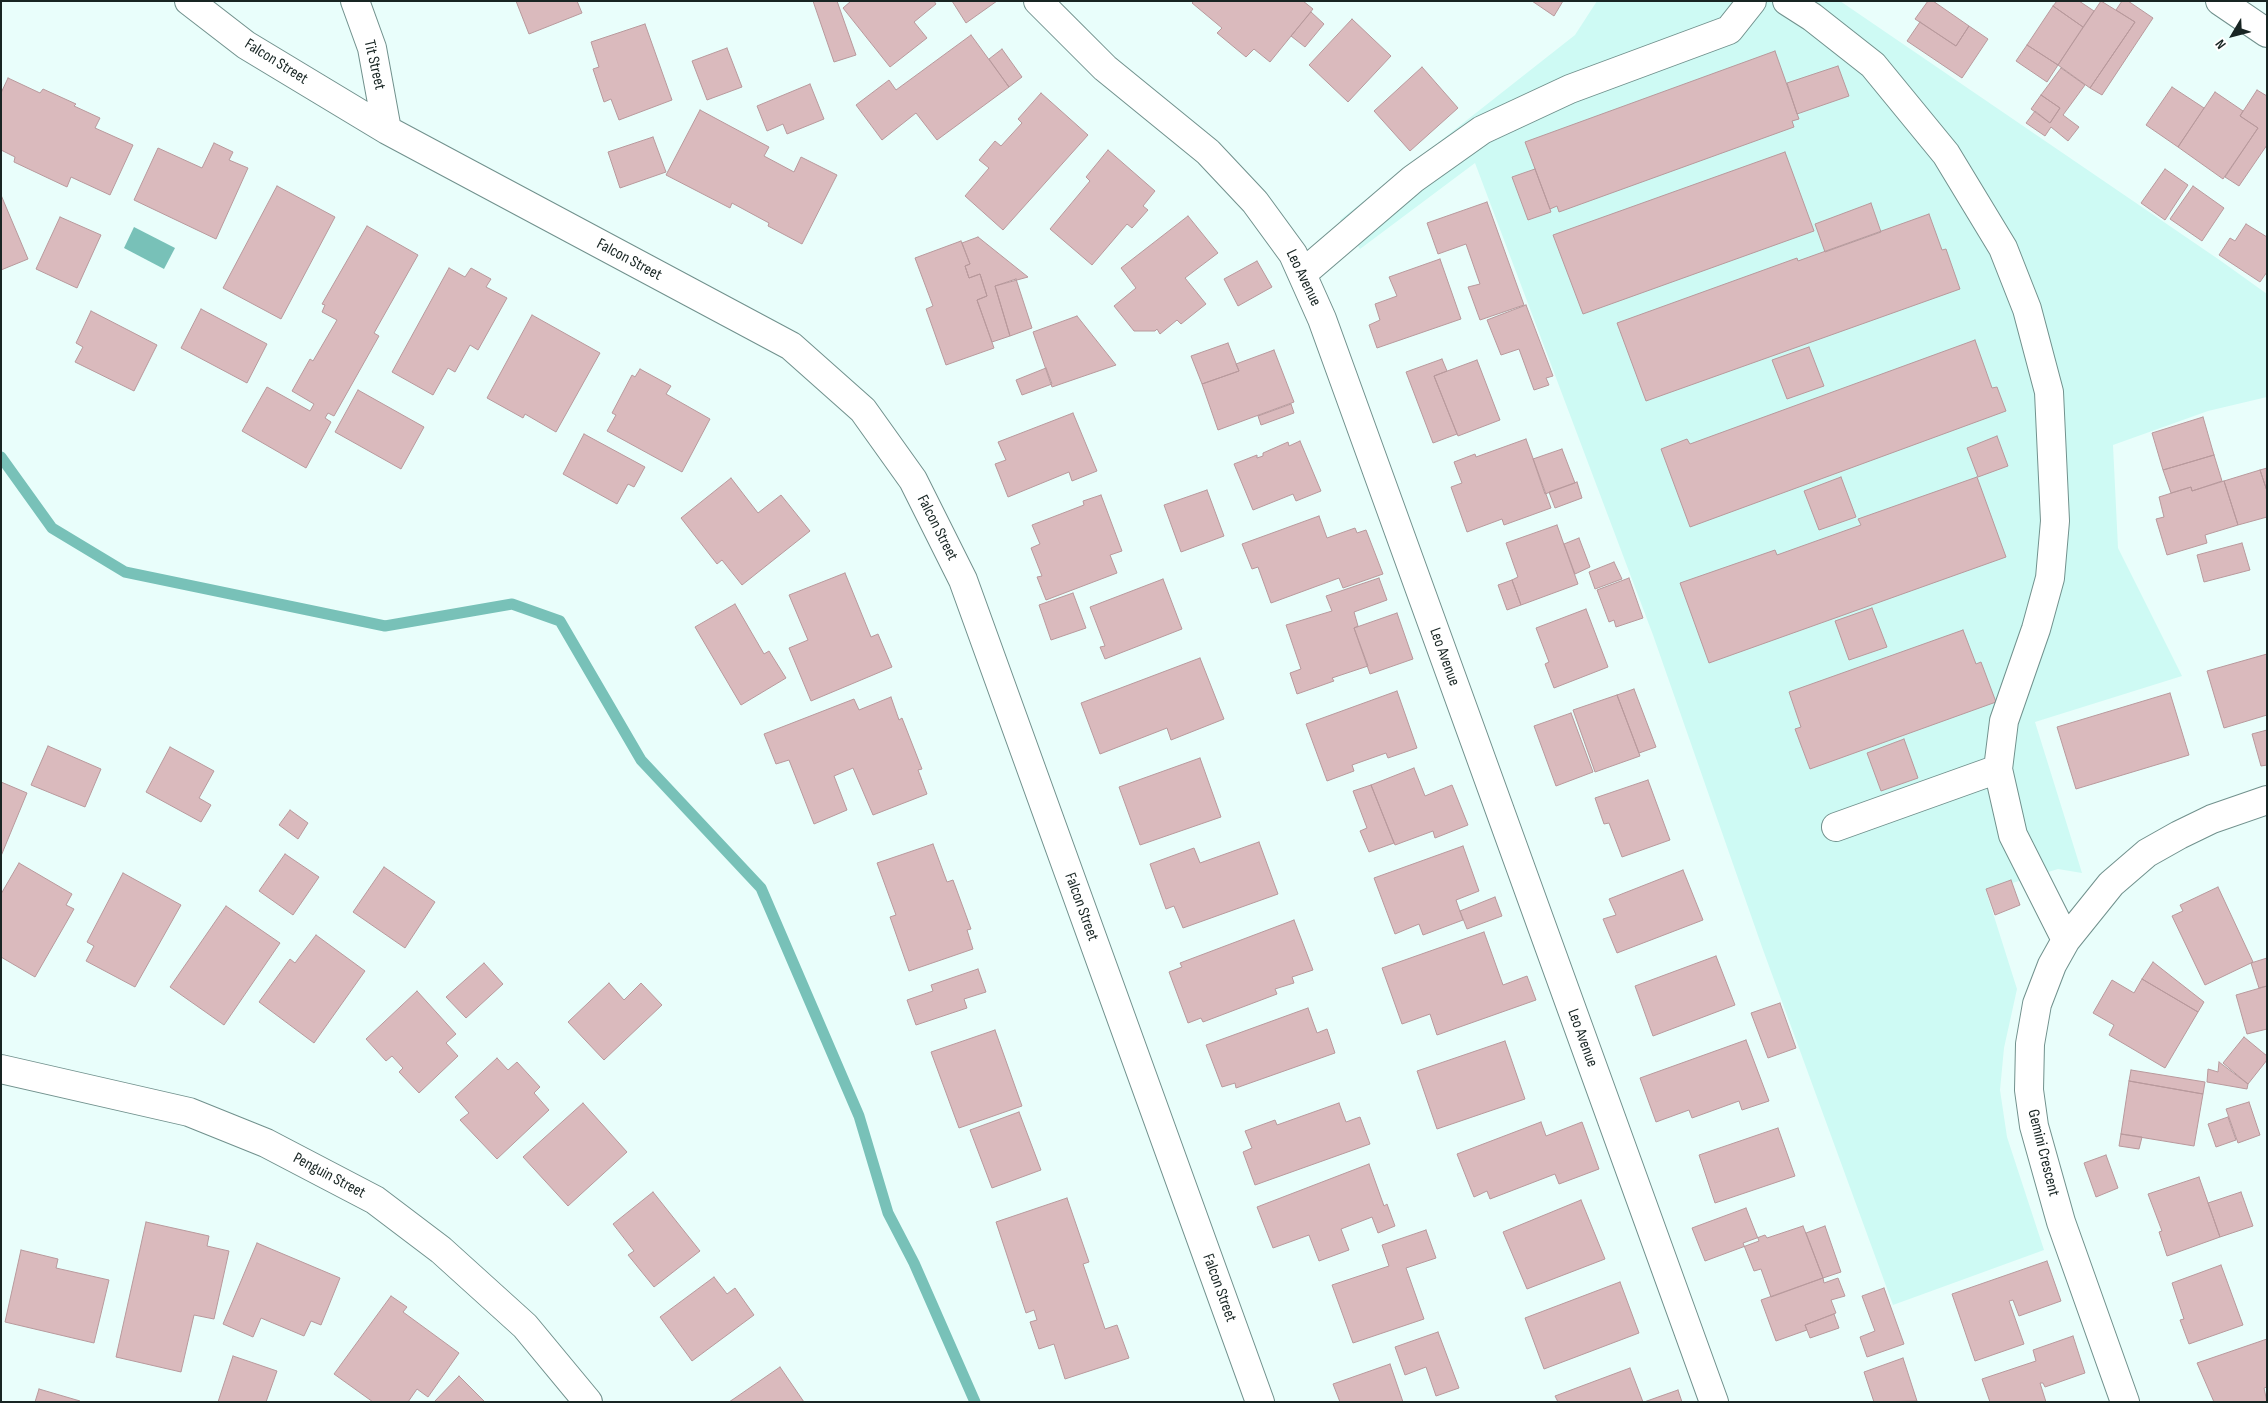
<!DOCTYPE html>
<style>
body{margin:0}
#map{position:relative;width:2268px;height:1403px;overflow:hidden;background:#e9fefb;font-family:"Sofia Sans Condensed",sans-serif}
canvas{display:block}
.frame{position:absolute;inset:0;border:2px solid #182523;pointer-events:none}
.north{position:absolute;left:2208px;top:10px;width:50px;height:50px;-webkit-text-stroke:4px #fff;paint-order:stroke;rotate:233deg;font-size:14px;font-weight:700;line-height:20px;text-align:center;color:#182523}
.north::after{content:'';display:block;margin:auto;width:18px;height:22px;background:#182523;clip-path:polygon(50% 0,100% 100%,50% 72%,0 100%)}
</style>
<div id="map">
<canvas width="2268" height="1403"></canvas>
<div class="frame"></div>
<div class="north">N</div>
</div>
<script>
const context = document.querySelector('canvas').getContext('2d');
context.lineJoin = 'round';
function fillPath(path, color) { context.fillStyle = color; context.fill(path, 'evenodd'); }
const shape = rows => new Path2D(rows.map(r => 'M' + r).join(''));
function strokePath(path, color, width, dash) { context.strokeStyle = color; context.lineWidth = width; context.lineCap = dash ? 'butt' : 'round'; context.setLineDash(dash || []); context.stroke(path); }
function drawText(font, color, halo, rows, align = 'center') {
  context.font = font + ' "Sofia Sans Condensed",sans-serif'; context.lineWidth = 4; context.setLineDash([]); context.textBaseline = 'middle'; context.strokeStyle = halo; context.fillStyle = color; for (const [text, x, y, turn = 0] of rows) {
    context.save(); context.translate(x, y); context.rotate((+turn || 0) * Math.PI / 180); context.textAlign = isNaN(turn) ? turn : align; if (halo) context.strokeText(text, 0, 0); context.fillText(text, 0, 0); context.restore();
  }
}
fillPath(shape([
 [1597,1,1840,1,2221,261,2267,294,2267,397,2208,411,2113,445,2118,548,2182,676,2035,722,2082,873,2058,869,1986,891,2017,989,2004,1048,2000,1090,2007,1137,2044,1250,1893,1305,1762,947,1653,635,1475,163,1360,249,1340,220,1575,35]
]), '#cefaf4');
fillPath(shape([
 [134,227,175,248,164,269,124,248]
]), '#78c1b8');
strokePath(shape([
 [1,457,52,528,125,572,385,626,512,604,560,621,641,760,761,888,859,1116,888,1213,914,1263,975,1402]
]), '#78c1b8', 11);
const building = shape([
 [516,1,577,1,582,13,529,34,516,1],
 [813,1,837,1,856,55,834,62,813,1],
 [851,1,934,1,936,4,914,22,927,38,890,67,843,8,851,1],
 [952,1,997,1,966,23,952,1],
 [1194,1,1303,1,1313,9,1270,62,1254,49,1246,57,1217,33,1222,28,1192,3,1194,1],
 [1532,1,1563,1,1554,16,1532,1],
 [1928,1,1933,1,1969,26,1956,46,1915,19,1928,1],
 [2057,1,2079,1,2094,11,2083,27,2053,6,2057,1],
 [2101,1,2135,22,2090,88,2058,65,2101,1],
 [2122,1,2128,1,2153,18,2102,95,2090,88,2135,22,2116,10,2122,1],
 [2053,6,2083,27,2058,65,2027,45,2053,6],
 [1311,12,1324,24,1305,47,1291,36,1311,12],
 [1352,19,1391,56,1348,102,1309,65,1352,19],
 [1920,22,1956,46,1969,26,1988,39,1962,78,1907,41,1920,22],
 [645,24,672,100,619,120,611,99,604,102,593,69,599,67,591,42,645,24],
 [971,35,1009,87,937,140,916,113,882,140,856,105,889,80,896,90,971,35],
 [2027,45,2058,65,2047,82,2016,61,2027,45],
 [727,48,742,87,707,100,692,61,727,48],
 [1002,49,1022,77,1009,87,989,59,1002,49],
 [1775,51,1799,119,1792,121,1794,127,1559,212,1557,206,1550,209,1525,142,1775,51],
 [1838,66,1849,96,1797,114,1787,83,1838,66],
 [1422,67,1458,108,1410,151,1374,111,1422,67],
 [2061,68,2085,85,2063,115,2079,127,2068,141,2051,127,2045,136,2026,123,2035,111,2050,123,2060,108,2041,95,2061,68],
 [8,78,40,93,43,89,76,104,74,106,100,118,95,128,133,145,110,195,71,177,67,187,14,162,15,157,1,150,1,93,8,78],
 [810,84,824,119,787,134,783,124,767,131,757,106,810,84],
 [2172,87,2204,108,2178,147,2146,125,2172,87],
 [2257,90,2267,96,2267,145,2239,186,2225,177,2258,128,2240,116,2257,90],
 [2215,92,2243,111,2240,116,2258,128,2223,179,2178,147,2215,92],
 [1041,93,1088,135,1003,230,965,196,989,168,979,160,995,141,1001,146,1022,123,1018,119,1041,93],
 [2041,95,2060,108,2050,123,2031,109,2041,95],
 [700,110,769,147,764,156,794,172,801,157,837,175,802,244,768,226,769,223,732,203,730,208,666,175,700,110],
 [653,137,666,172,620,188,608,152,653,137],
 [214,143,233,152,229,160,248,168,216,239,134,200,158,148,202,168,214,143],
 [1108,150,1155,191,1143,206,1148,210,1132,228,1127,224,1092,265,1050,229,1090,181,1086,177,1108,150],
 [1785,152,1814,231,1583,314,1553,235,1785,152],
 [1535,169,1551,212,1528,220,1512,177,1535,169],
 [2165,169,2188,185,2165,220,2141,203,2165,169],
 [277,186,335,217,281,319,223,288,277,186],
 [2193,186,2224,208,2202,241,2170,219,2193,186],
 [1,195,28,259,1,270,1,195],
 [1487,202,1524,305,1480,320,1468,287,1480,284,1466,244,1438,254,1427,223,1487,202],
 [1871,203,1881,232,1825,252,1815,224,1871,203],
 [1929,214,1942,250,1946,249,1960,289,1646,401,1617,323,1797,258,1798,261,1929,214],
 [1188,216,1218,253,1185,278,1206,304,1181,324,1177,320,1160,334,1157,329,1155,331,1134,331,1114,306,1136,288,1121,268,1188,216],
 [60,217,101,235,77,288,36,269,60,217],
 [2246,224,2267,237,2267,272,2260,282,2219,255,2230,238,2235,241,2246,224],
 [367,226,418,255,374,333,379,336,334,416,328,413,325,418,331,422,306,468,242,431,267,387,310,411,314,404,292,391,310,359,313,361,337,320,322,312,325,305,322,304,367,226],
 [978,237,1028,277,995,286,1010,336,992,342,977,300,987,296,980,274,969,278,965,266,970,264,962,243,978,237],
 [961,241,970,264,965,266,969,278,980,274,987,296,977,300,994,348,946,365,926,309,933,306,915,258,961,241],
 [1440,259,1461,319,1377,348,1369,325,1380,320,1375,304,1397,296,1389,277,1440,259],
 [1257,261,1272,287,1238,306,1224,279,1257,261],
 [449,268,465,277,471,268,491,279,486,287,507,298,478,350,470,345,455,372,448,368,433,395,392,372,449,268],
 [1016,279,1032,328,1010,336,995,286,1016,279],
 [1526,305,1553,376,1546,378,1549,385,1534,390,1519,349,1501,355,1487,320,1526,305],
 [201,309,267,344,247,383,181,348,201,309],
 [91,311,157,345,134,391,75,362,83,347,76,343,91,311],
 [532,315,600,353,556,432,525,414,523,418,487,398,532,315],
 [1077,316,1116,365,1052,387,1033,332,1077,316],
 [1975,340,1992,388,1997,387,2006,411,1690,527,1661,449,1687,439,1690,444,1975,340],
 [1228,343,1239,371,1202,384,1191,356,1228,343],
 [1809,347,1824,386,1787,399,1772,360,1809,347],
 [1274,350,1294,402,1218,430,1202,384,1239,371,1236,364,1274,350],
 [1442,359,1447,371,1434,376,1457,434,1433,443,1406,372,1442,359],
 [1477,360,1500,420,1458,436,1434,376,1477,360],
 [1046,368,1052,384,1022,395,1016,380,1046,368],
 [640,369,671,386,666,394,710,419,682,472,607,431,616,415,612,413,632,375,635,377,640,369],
 [358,390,424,427,401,469,335,432,358,390],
 [1291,404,1294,413,1261,425,1258,416,1291,404],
 [1073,413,1097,471,1072,481,1069,472,1008,497,995,464,1006,460,998,442,1073,413],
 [2203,417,2214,455,2163,470,2152,433,2203,417],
 [584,434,645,467,634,487,628,484,617,504,563,474,584,434],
 [1997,436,2008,466,1978,477,1967,448,1997,436],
 [1526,439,1551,508,1504,525,1502,519,1467,532,1451,487,1462,483,1454,462,1475,454,1476,457,1526,439],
 [1300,441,1321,491,1296,501,1293,494,1253,510,1234,464,1257,455,1257,458,1263,456,1263,453,1288,442,1289,446,1300,441],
 [1562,449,1575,483,1545,494,1533,459,1562,449],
 [2214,455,2222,481,2192,491,2191,487,2171,493,2163,470,2214,455],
 [2267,468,2267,491,2260,470,2267,468],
 [2260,470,2267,491,2267,517,2238,525,2224,481,2260,470],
 [1841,477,1856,517,1819,530,1804,491,1841,477],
 [1977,477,2006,557,1709,663,1680,583,1775,550,1777,555,1861,525,1858,519,1977,477],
 [731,478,758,513,781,495,810,531,742,585,722,560,717,564,681,518,731,478],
 [2224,481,2238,525,2205,535,2207,543,2167,555,2156,519,2164,517,2159,497,2191,487,2192,491,2224,481],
 [1577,482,1582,498,1555,508,1549,492,1577,482],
 [1207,490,1224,536,1181,552,1164,505,1207,490],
 [1101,495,1122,551,1110,555,1117,573,1046,600,1037,577,1042,576,1031,548,1040,544,1032,525,1084,505,1083,501,1101,495],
 [1319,516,1327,538,1355,528,1357,533,1366,530,1383,574,1343,588,1339,578,1271,603,1258,567,1252,569,1242,544,1319,516],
 [1557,525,1578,584,1521,605,1512,580,1518,577,1506,543,1557,525],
 [1579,538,1590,567,1575,574,1564,544,1579,538],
 [2242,543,2250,570,2204,582,2197,555,2242,543],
 [1614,562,1622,579,1595,589,1589,572,1614,562],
 [845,573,871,637,878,634,892,667,811,701,789,648,808,640,789,595,845,573],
 [1379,578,1387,600,1354,612,1358,626,1354,628,1368,666,1332,678,1334,681,1297,694,1290,673,1301,669,1286,625,1332,611,1326,596,1379,578],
 [1629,578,1643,618,1616,627,1614,620,1609,622,1597,590,1629,578],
 [1163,579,1182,629,1105,659,1100,647,1105,646,1090,607,1163,579],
 [1512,580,1521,605,1507,610,1498,585,1512,580],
 [1073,593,1086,628,1051,640,1039,605,1073,593],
 [735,604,764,654,769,651,786,678,741,705,695,627,735,604],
 [1872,608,1887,647,1849,660,1835,621,1872,608],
 [1586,609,1608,667,1554,688,1545,664,1549,662,1536,628,1586,609],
 [1397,613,1413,659,1370,674,1354,628,1397,613],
 [1963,630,1976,664,1981,662,1996,702,1810,769,1795,729,1801,727,1789,692,1963,630],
 [2267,654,2267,715,2224,728,2207,671,2267,654],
 [1200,658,1224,719,1171,740,1167,728,1100,754,1081,703,1200,658],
 [1634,689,1656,747,1639,753,1617,695,1634,689],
 [1397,691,1417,748,1388,758,1386,753,1352,765,1354,771,1327,781,1306,724,1397,691],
 [2170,693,2189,755,2076,789,2057,727,2170,693],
 [1617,695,1640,756,1595,772,1573,710,1617,695],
 [891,697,899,720,902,718,922,769,918,770,927,794,873,815,853,768,834,776,847,810,814,824,789,760,776,764,764,734,854,699,859,710,891,697],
 [1571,713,1593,772,1556,786,1534,726,1571,713],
 [2267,730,2267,765,2261,766,2252,734,2267,730],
 [1904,739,1918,778,1881,791,1867,753,1904,739],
 [48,746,101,769,85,807,31,785,48,746],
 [170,747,214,771,199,798,211,805,201,822,146,792,170,747],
 [1200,758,1221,817,1140,845,1119,787,1200,758],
 [1414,768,1425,796,1452,785,1468,825,1435,838,1433,831,1395,845,1371,785,1414,768],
 [1648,780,1670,840,1622,857,1609,823,1604,824,1595,798,1648,780],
 [1,782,27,793,1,856,1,782],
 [1371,785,1394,843,1369,852,1360,831,1367,828,1353,791,1371,785],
 [290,810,308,823,298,839,279,825,290,810],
 [1259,842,1278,894,1183,928,1174,906,1166,909,1150,864,1194,848,1200,863,1259,842],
 [933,844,947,882,953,880,971,929,967,930,973,949,909,971,890,917,896,915,877,863,933,844],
 [1463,846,1479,891,1456,900,1463,920,1423,935,1419,924,1395,934,1374,878,1463,846],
 [285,854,319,877,293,915,259,891,285,854],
 [19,863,72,894,66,905,74,909,35,977,1,957,1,894,19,863],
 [384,867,435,902,405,948,353,912,384,867],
 [1683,870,1703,920,1617,953,1603,919,1616,915,1609,899,1683,870],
 [123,873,181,905,135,987,86,961,94,946,87,942,123,873],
 [2011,880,2020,905,1995,915,1986,889,2011,880],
 [2218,887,2253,962,2205,985,2172,916,2183,911,2180,905,2218,887],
 [1495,897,1502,916,1467,929,1460,911,1495,897],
 [226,906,280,943,224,1025,170,987,226,906],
 [1294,920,1313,970,1292,977,1294,983,1275,989,1277,994,1203,1022,1201,1018,1188,1023,1169,972,1182,967,1180,963,1294,920],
 [1484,932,1503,985,1527,976,1536,1000,1437,1035,1430,1014,1402,1024,1382,968,1484,932],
 [316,935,365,971,314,1043,259,1002,290,959,295,963,316,935],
 [1716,956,1735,1005,1653,1036,1635,986,1716,956],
 [2267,958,2267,986,2259,988,2251,963,2267,958],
 [2153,962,2204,1002,2198,1012,2142,979,2153,962],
 [484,963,503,984,466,1018,446,997,484,963],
 [978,969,986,992,964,999,967,1008,916,1025,907,1000,933,991,931,985,978,969],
 [2142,979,2198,1012,2165,1068,2109,1035,2114,1025,2093,1013,2112,980,2134,993,2142,979],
 [609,983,624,1000,641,983,662,1005,604,1060,568,1022,609,983],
 [2267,986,2267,1029,2247,1034,2236,995,2267,986],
 [417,991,456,1034,446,1043,458,1056,419,1093,399,1072,403,1068,392,1056,386,1061,366,1039,417,991],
 [1780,1003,1796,1048,1768,1058,1751,1013,1780,1003],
 [1308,1008,1317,1033,1327,1029,1335,1053,1236,1088,1235,1083,1222,1087,1206,1045,1308,1008],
 [995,1030,1022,1106,959,1128,931,1052,995,1030],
 [2244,1037,2267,1056,2267,1060,2248,1084,2223,1063,2244,1037],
 [1746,1040,1769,1101,1742,1110,1739,1101,1692,1118,1689,1110,1656,1122,1640,1078,1746,1040],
 [1505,1041,1525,1099,1437,1129,1417,1071,1505,1041],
 [497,1058,508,1070,517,1062,540,1087,534,1093,549,1110,497,1159,460,1120,469,1113,455,1097,497,1058],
 [2219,1062,2248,1084,2247,1089,2207,1082,2208,1069,2218,1072,2219,1062],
 [2131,1070,2205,1082,2203,1094,2129,1081,2131,1070],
 [2129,1081,2203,1094,2194,1146,2121,1134,2129,1081],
 [2249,1102,2260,1135,2238,1143,2226,1109,2249,1102],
 [583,1103,627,1152,568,1206,523,1157,583,1103],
 [1339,1103,1346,1122,1360,1117,1370,1144,1255,1185,1243,1152,1252,1148,1245,1131,1275,1120,1277,1125,1339,1103],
 [1019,1112,1041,1170,992,1188,970,1130,1019,1112],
 [2228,1117,2236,1140,2216,1147,2208,1124,2228,1117],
 [1541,1122,1546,1136,1582,1122,1599,1169,1559,1184,1555,1174,1490,1199,1487,1191,1474,1197,1457,1154,1541,1122],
 [1778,1128,1795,1176,1715,1203,1699,1155,1778,1128],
 [2121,1134,2142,1137,2139,1149,2119,1146,2121,1134],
 [2106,1155,2118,1188,2096,1197,2084,1163,2106,1155],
 [1369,1164,1384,1206,1387,1204,1395,1226,1378,1233,1372,1217,1341,1229,1349,1250,1319,1261,1309,1235,1273,1248,1257,1207,1369,1164],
 [2199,1177,2220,1237,2167,1256,2159,1232,2162,1231,2148,1194,2199,1177],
 [653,1192,700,1251,654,1287,628,1255,634,1251,613,1224,653,1192],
 [2241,1192,2253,1226,2220,1237,2208,1203,2241,1192],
 [1067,1198,1089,1262,1083,1264,1105,1329,1117,1325,1129,1358,1065,1379,1054,1344,1039,1349,1030,1322,1037,1320,1034,1310,1026,1313,996,1222,1067,1198],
 [1581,1200,1605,1259,1527,1289,1503,1232,1581,1200],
 [1746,1208,1759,1241,1705,1261,1692,1228,1746,1208],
 [146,1222,209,1236,207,1246,229,1251,214,1319,194,1315,181,1372,116,1357,146,1222],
 [1803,1226,1823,1278,1771,1297,1761,1269,1754,1271,1743,1243,1765,1235,1767,1238,1803,1226],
 [1825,1226,1841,1272,1823,1278,1806,1233,1825,1226],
 [1426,1230,1436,1258,1406,1268,1424,1319,1353,1343,1332,1285,1389,1266,1382,1245,1426,1230],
 [257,1243,340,1278,321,1325,311,1321,304,1336,261,1318,253,1337,223,1324,257,1243],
 [21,1250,58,1259,56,1268,109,1280,94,1343,5,1322,21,1250],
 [2047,1261,2061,1301,2019,1316,2013,1300,2009,1301,2024,1344,1975,1361,1952,1294,2047,1261],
 [2221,1265,2243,1325,2189,1344,2180,1320,2184,1319,2172,1283,2221,1265],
 [714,1277,727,1294,735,1288,754,1315,692,1361,660,1317,714,1277],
 [1823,1278,1824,1283,1838,1278,1845,1296,1831,1300,1836,1313,1805,1325,1807,1330,1776,1341,1761,1300,1823,1278],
 [1620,1282,1639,1333,1544,1369,1525,1318,1620,1282],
 [1884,1288,1904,1344,1867,1357,1860,1337,1875,1331,1862,1296,1884,1288],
 [391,1296,407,1307,403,1312,459,1353,428,1397,417,1389,408,1402,373,1402,334,1374,391,1296],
 [1834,1314,1839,1328,1810,1338,1805,1325,1834,1314],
 [1438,1332,1459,1388,1436,1396,1426,1367,1405,1375,1395,1347,1438,1332],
 [2073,1336,2085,1373,2045,1387,2043,1383,2040,1383,2046,1402,1990,1402,1982,1379,2036,1361,2033,1350,2073,1336],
 [2267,1339,2267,1387,2264,1388,2267,1402,2214,1402,2197,1363,2267,1339],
 [233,1356,277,1371,266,1402,218,1402,233,1356],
 [1903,1358,1917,1401,1874,1402,1864,1372,1903,1358],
 [1390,1364,1403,1402,1340,1402,1333,1384,1390,1364],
 [780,1367,804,1402,729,1402,735,1398,780,1367],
 [1630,1368,1643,1402,1558,1402,1555,1396,1630,1368],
 [459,1376,485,1402,434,1402,459,1376],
 [39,1389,80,1401,80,1402,35,1402,39,1389],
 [1678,1390,1682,1402,1644,1402,1678,1390]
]);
fillPath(building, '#dababd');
strokePath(building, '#b8999c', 1);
const minor = shape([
 [189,1,246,45,387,130,791,346,863,410,913,480,963,580,1260,1402],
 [355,1,372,48,387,130],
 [1038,1,1105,68,1208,152,1255,202,1293,254,1322,319,1714,1402],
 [1787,1,1812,17,1873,65,1946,154,2003,248,2027,309,2049,392,2055,521,2050,578,2036,629,2004,721,1998,769,2013,835,2066,940],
 [2220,1,2267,33],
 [1302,274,1413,179,1482,130,1570,89,1729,30,1752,1],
 [1836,827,1998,769],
 [1,1069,189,1112,266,1143,375,1200,441,1250,525,1326,588,1402],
 [2125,1402,2061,1222,2034,1126,2029,1090,2030,1044,2037,1004,2052,965,2066,940,2111,884,2147,853,2179,835,2212,819,2267,800]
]);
strokePath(minor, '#71918d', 30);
strokePath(minor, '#fff', 28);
drawText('16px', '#182523', '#fff', [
 ["Falcon Street",276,62,32],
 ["Tit Street",374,65,77],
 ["Falcon Street",629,260,28],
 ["Leo Avenue",1303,278,64],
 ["Falcon Street",937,528,63],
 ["Leo Avenue",1444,657,70],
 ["Falcon Street",1081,907,70],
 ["Leo Avenue",1582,1038,70],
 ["Gemini Crescent",2043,1153,76],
 ["Penguin Street",329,1176,28],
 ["Falcon Street",1219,1288,70]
]);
</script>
